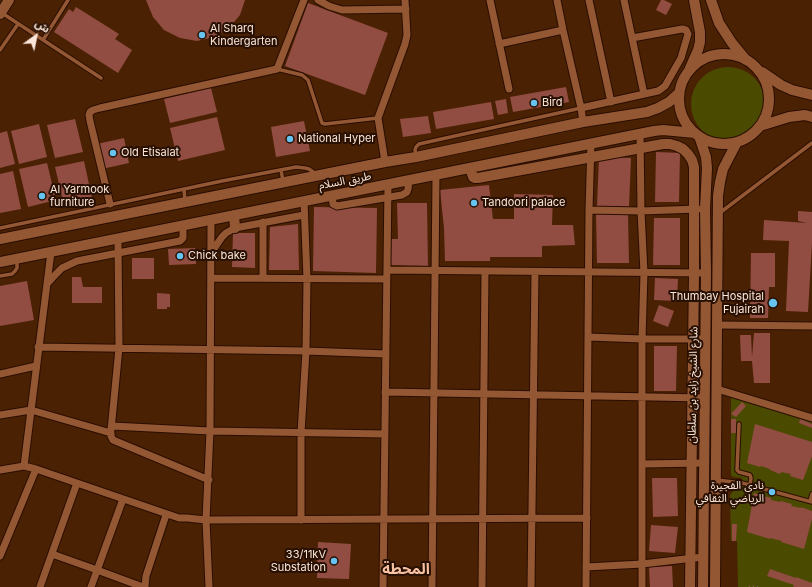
<!DOCTYPE html>
<meta charset="utf-8">
<style>
body{margin:0}
#map{position:relative;width:812px;height:587px;overflow:hidden;background:#4b2103;font-family:Inter,"Noto Sans Arabic",sans-serif}
canvas{display:block}
.north{position:absolute;left:16px;top:16px;width:40px;height:40px;-webkit-text-stroke:3px #270f02;paint-order:stroke;rotate:33deg;font-size:11px;font-weight:700;line-height:16px;text-align:center;color:#fbe6da}
.north::after{content:'';display:block;margin:auto;width:14px;height:18px;background:#fbe6da;clip-path:polygon(50% 0,100% 100%,50% 72%,0 100%)}
</style>
<div id="map">
<canvas width="812" height="587"></canvas>
<div class="north">ش</div>
</div>
<script>
const context = document.querySelector('canvas').getContext('2d');
context.lineJoin = 'round';
function fillPath(path, color) { context.fillStyle = color; context.fill(path, 'evenodd'); }
const shape = rows => new Path2D(rows.map(r => 'M' + r).join(''));
function strokePath(path, color, width, dash) { context.strokeStyle = color; context.lineWidth = width; context.lineCap = dash ? 'butt' : 'round'; context.setLineDash(dash || []); context.stroke(path); }
function drawText(font, color, halo, rows, align = 'center') {
  context.font = font + ' Inter,"Noto Sans Arabic",sans-serif'; context.lineWidth = 4; context.setLineDash([]); context.textBaseline = 'middle'; context.strokeStyle = halo; context.fillStyle = color; for (const [text, x, y, turn = 0] of rows) {
    context.save(); context.translate(x, y); context.rotate((+turn || 0) * Math.PI / 180); context.textAlign = isNaN(turn) ? turn : align; if (halo) context.strokeText(text, 0, 0); context.fillText(text, 0, 0); context.restore();
  }
}
fillPath(shape([
 '691 104a37 37 0 1 1 74 0a37 37 0 1 1-74 0Z',
 [731,397,812,420,812,587,738,587,737,541,731,541,730,495,734,490,742,486,742,478,733,477,731,475]
]), '#4a4b00');
fillPath(shape([
 [146,0,245,0,240,15,228,29,214,37,197,41,180,38,164,30,153,17],
 [661,0,664,0,672,4,666,15,656,10],
 [308,3,388,33,365,95,285,66],
 [76,7,119,34,115,39,132,50,118,73,54,32,69,9,73,12],
 [566,87,569,102,513,112,510,97],
 [211,88,217,112,170,123,164,99],
 [506,99,508,113,498,115,495,101],
 [491,102,494,119,436,129,433,112],
 [428,116,431,133,403,137,400,119],
 [217,117,225,150,178,161,170,128],
 [75,119,83,152,55,158,47,125],
 [304,121,310,151,276,157,271,127],
 [39,124,47,157,19,164,11,131],
 [7,131,15,164,0,168,0,133],
 [124,138,129,163,102,169,97,144],
 [656,152,680,153,679,202,655,202],
 [599,157,631,158,629,207,597,206],
 [84,161,92,198,64,205,55,167],
 [47,163,56,200,28,207,19,169],
 [13,171,21,209,0,213,0,174],
 [489,185,493,219,514,219,514,194,553,195,552,225,573,225,575,245,542,246,542,257,490,257,490,261,445,261,444,228,440,190],
 [397,203,427,203,428,266,390,265,391,239,398,239],
 [314,207,377,208,376,273,313,271],
 [798,211,812,212,812,243,808,312,786,311,789,241,763,240,764,220,807,223,798,221],
 [596,214,628,214,629,263,597,263],
 [654,218,680,218,680,265,653,265],
 [298,224,299,270,269,270,270,227],
 [233,233,255,233,255,268,232,267],
 [195,248,196,264,169,265,168,249],
 [751,253,775,253,775,287,769,287,768,318,750,318],
 [132,258,154,258,154,279,132,279],
 [72,277,81,277,83,287,102,287,102,303,72,303],
 [655,278,678,279,677,301,654,300],
 [27,281,34,320,0,326,0,286],
 [157,293,170,294,170,307,167,307,167,309,157,309],
 [659,305,674,311,668,327,653,321],
 [754,333,770,333,770,383,754,383,752,361,741,361,740,335,751,335,752,357],
 [654,346,677,346,676,391,654,391],
 [742,402,746,406,736,417,731,414],
 [731,419,736,419,736,433,731,433],
 [800,419,812,424,812,428,799,423],
 [755,424,812,442,812,456,803,480,790,476,791,474,781,472,780,474,770,470,770,469,761,466,760,467,747,463],
 [652,478,677,478,678,516,653,517],
 [754,493,771,498,771,500,780,502,781,501,792,504,791,506,801,508,801,507,812,511,812,519,804,549,781,542,782,541,770,538,770,539,747,532],
 [732,524,737,524,736,541,732,541],
 [651,525,678,527,675,553,649,551],
 [318,542,351,544,349,579,317,578],
 [672,566,673,587,650,587,649,567],
 [770,569,796,578,796,577,812,583,812,587,793,587,794,585,767,576]
]), '#914d42');
const lane = shape([
 [2,13,101,78],
 [43,40,68,0],
 [0,50,18,24],
 [277,69,302,75,308,80,322,123,325,124,378,118],
 [416,156,415,150,416,147,419,144,581,108],
 [281,170,283,181],
 [184,189,185,201],
 [721,212,812,143],
 [0,228,222,181,296,167,305,168,309,169,316,174],
 [0,276,12,274,15,271,17,268,17,261],
 [739,424,737,470,739,472,750,475,751,478,750,485],
 [717,480,742,483,812,502],
 [810,501,812,494]
]);
const street = shape([
 [318,0,329,6,342,10,406,9],
 [490,0,509,89],
 [557,0,563,30,581,108,583,122],
 [589,0,611,102],
 [624,0,644,94],
 [499,44,563,30],
 [581,108,658,91,661,89,665,86,681,58,688,34,686,30,682,29,632,38],
 [640,133,641,211,644,273,642,339,642,587],
 [385,162,378,118,405,44,407,35,405,0],
 [332,196,333,204,337,206,402,195,407,192,408,189,409,180],
 [110,204,90,121,89,115,90,112,93,110,100,108,277,69,304,0],
 [589,210,641,211,698,209],
 [211,253,222,237,226,233,235,228,304,215],
 [387,270,706,273],
 [211,278,386,279],
 [263,278,263,222],
 [47,284,56,274,62,268,77,261,180,241,183,238,183,226],
 [718,325,812,326],
 [588,337,642,339,706,339],
 [38,347,306,351,386,354],
 [0,374,36,366],
 [717,389,812,418],
 [385,392,705,398],
 [0,415,31,410,111,433,111,436,113,440,209,480],
 [112,426,210,431,385,434],
 [111,430,119,348,118,239],
 [642,464,704,463],
 [24,466,51,252],
 [0,470,24,466,36,469,179,518,187,518,206,520,587,518],
 [301,520,301,433,306,351,307,279,304,201],
 [52,554,97,570,143,587],
 [0,556,36,469],
 [586,567,642,564,703,557],
 [40,587,77,483],
 [91,587,123,499],
 [145,587,146,576,166,515],
 [209,587,206,520,210,431,211,220],
 [383,587,388,184],
 [432,587,436,175],
 [482,587,485,271],
 [531,587,535,272],
 [586,587,589,210,591,143]
]);
const secondary = shape([
 [711,0,719,23,732,43,746,60],
 [0,14,9,0],
 '679 99a45 45 0 1 1 90 0a45 45 0 1 1-90 0Z',
 [690,68,698,50,700,42,700,32,694,0],
 [762,72,781,85,792,90,812,95],
 [760,126,789,117,805,115,812,117],
 [699,136,706,157,707,168,705,209,706,273,703,587],
 [470,168,473,177,475,178,478,178,663,144,670,144,677,146,683,149,688,154,692,160,694,167,694,273,690,587],
 [234,215,235,228],
 [0,239,385,162,416,157,583,122,647,112,658,108,669,102,679,93],
 [0,262,654,131,663,130,695,133],
 [715,587,718,196,720,182,723,169,737,142]
]);
strokePath(lane, '#2a0d00', 5.5);
strokePath(street, '#2a0d00', 9);
strokePath(secondary, '#2a0d00', 12);
strokePath(shape([
 [749,587,754,586,758,587]
]), '#8d6a53', 1.5, [1, 3]);
strokePath(lane, '#935833', 3.5);
strokePath(street, '#935833', 7);
strokePath(secondary, '#935833', 10);
for (const [x, y, r, color] of [
 [202,35,4,"#67c4f0"],
 [534,103,4,"#67c4f0"],
 [290,139,4,"#67c4f0"],
 [113,153,4,"#67c4f0"],
 [42,196,4,"#67c4f0"],
 [474,203,4,"#67c4f0"],
 [180,256,4,"#67c4f0"],
 [773,303,5,"#67c4f0"],
 [772,492,4,"#67c4f0"],
 [334,561,4,"#67c4f0"]
]) { const dot = new Path2D(); dot.arc(x, y, r, 0, 2 * Math.PI); context.fillStyle = color; context.fill(dot); strokePath(dot, '#270f02', 1.5); }
drawText('11px', '#fbe6da', '#270f02', [
 ["Al Sharq",210,29],
 ["Kindergarten",210,42],
 ["Bird",542,103],
 ["National Hyper",298,139],
 ["Old Etisalat",121,153],
 ["Al Yarmook",50,190],
 ["furniture",50,203],
 ["Tandoori palace",482,203],
 ["Chick bake",188,256],
 ["Thumbay Hospital",764,297,"right"],
 ["Fujairah",764,310,"right"],
 ["نادي الفجيرة",764,486,"right"],
 ["الرياضي الثقافي",764,499,"right"],
 ["33/11kV",326,555,"right"],
 ["Substation",326,568,"right"]
], 'left');
drawText('11px', '#fbe6da', '#270f02', [
 ["طريق السلام",345,181,-11],
 ["شارع الشيخ زايد بن سلطان",693,385,-89]
]);
drawText('bold 15px', '#f7c1a2', '#270f02', [
 ["المحطة",406,569]
]);
</script>
